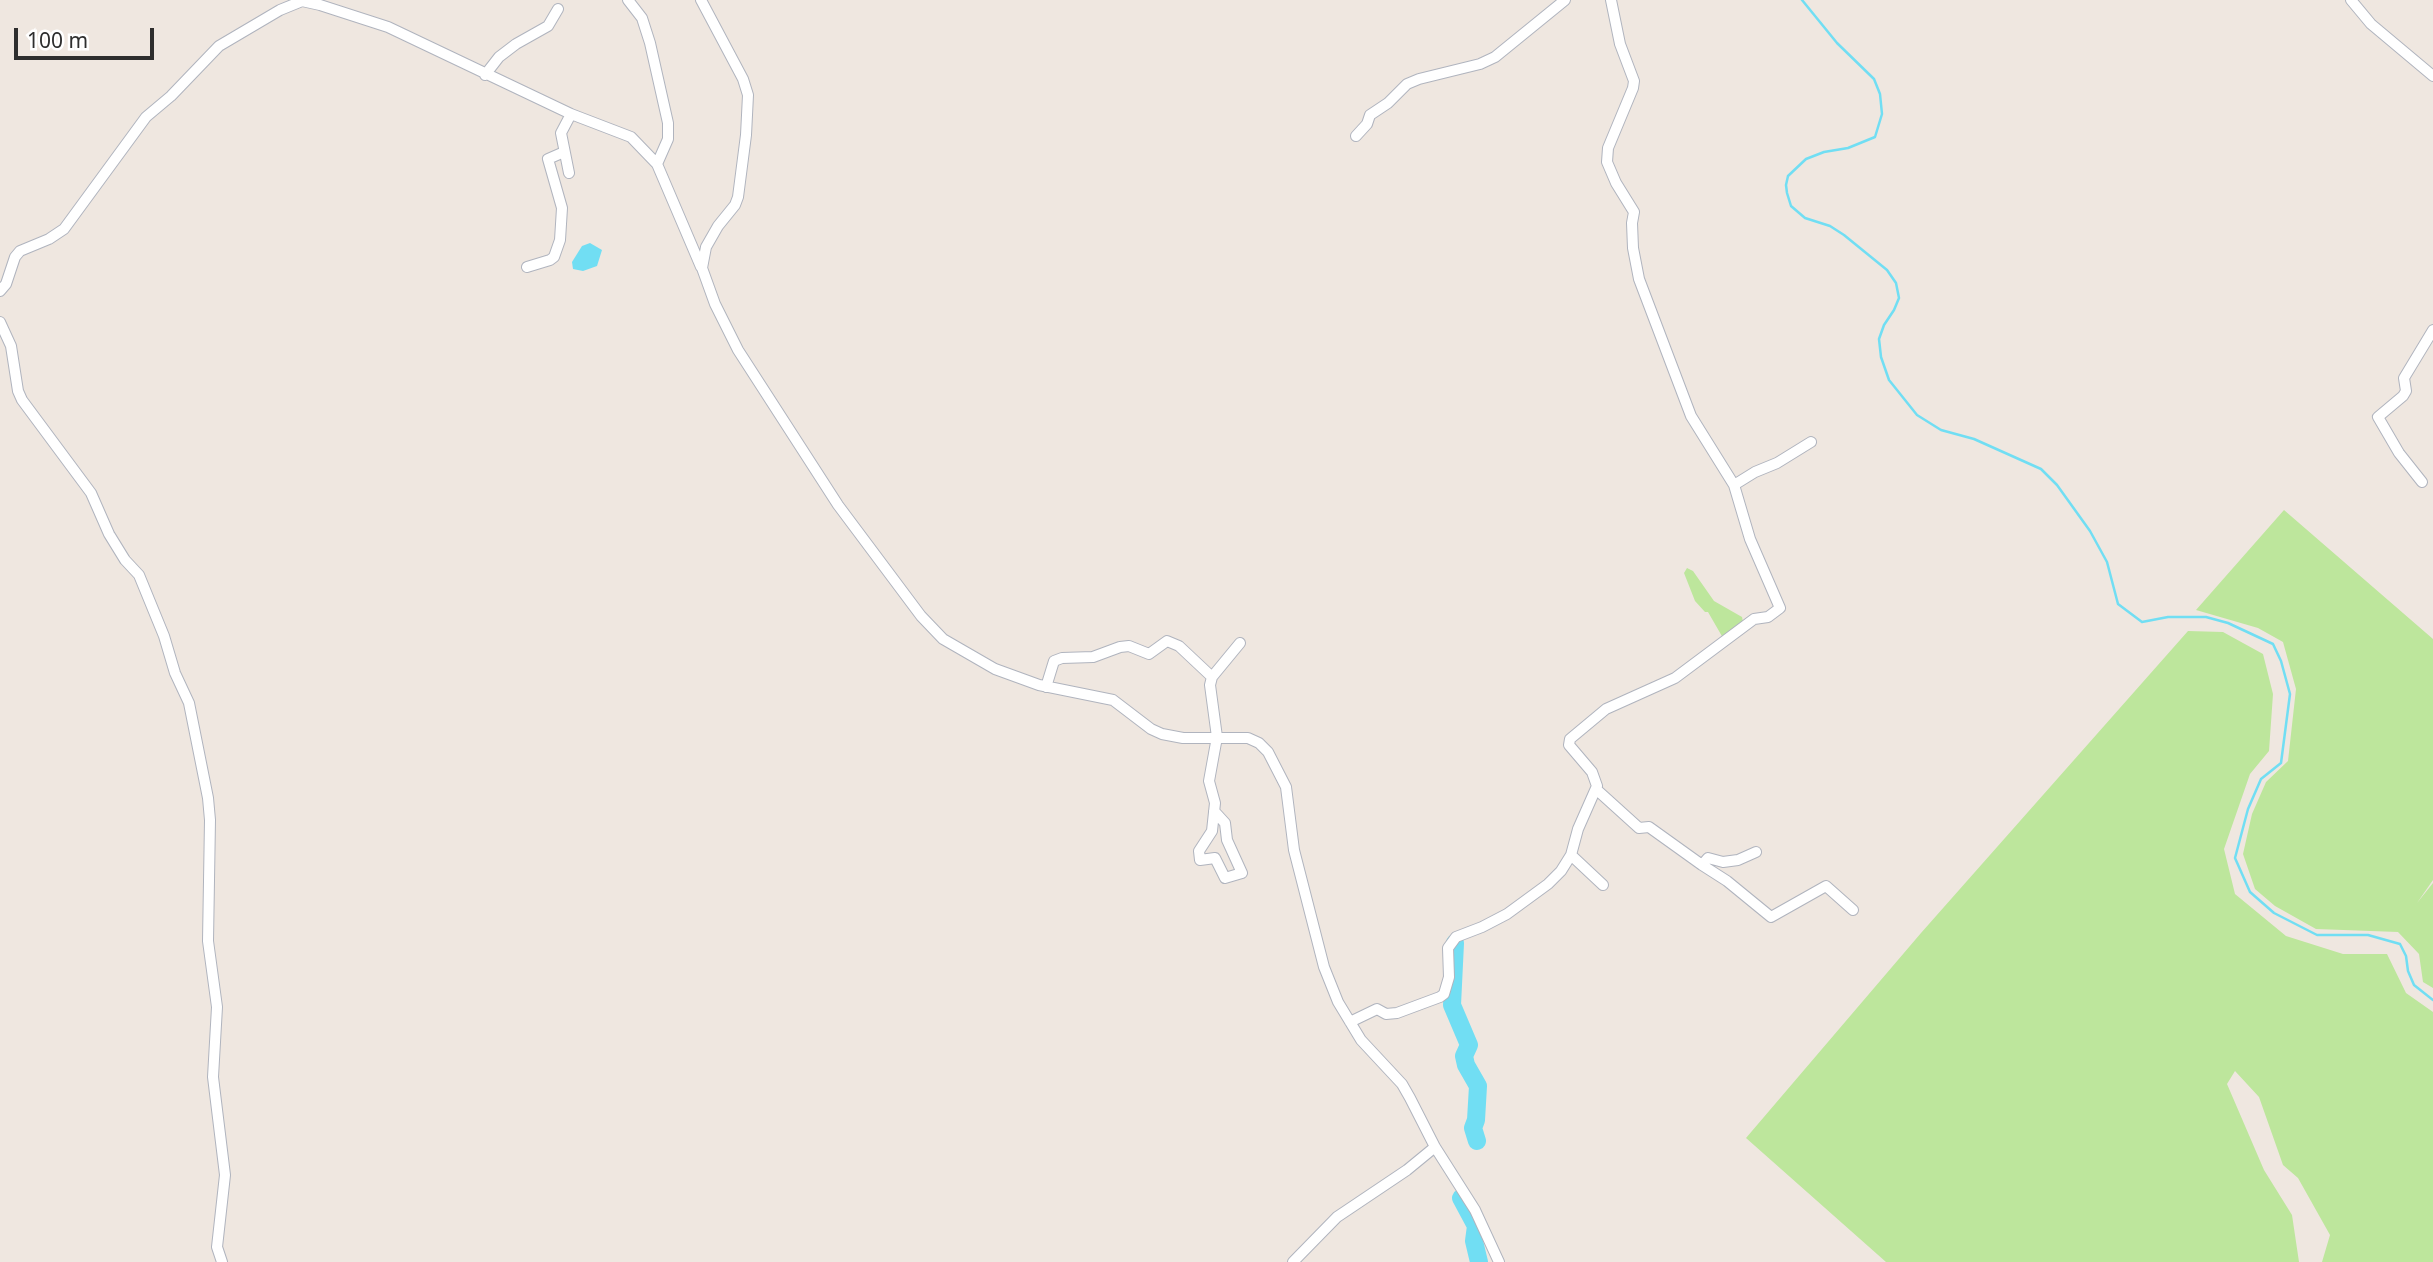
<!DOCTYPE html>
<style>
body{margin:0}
#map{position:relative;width:2433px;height:1262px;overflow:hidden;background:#efe7e0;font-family:"Noto Sans",sans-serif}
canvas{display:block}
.scale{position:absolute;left:14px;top:28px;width:140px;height:32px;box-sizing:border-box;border:4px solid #2e2e2e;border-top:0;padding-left:9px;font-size:21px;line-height:24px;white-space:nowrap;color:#2e2e2e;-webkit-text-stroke:5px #fff;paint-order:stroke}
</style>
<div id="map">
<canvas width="2433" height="1262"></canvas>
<div class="scale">100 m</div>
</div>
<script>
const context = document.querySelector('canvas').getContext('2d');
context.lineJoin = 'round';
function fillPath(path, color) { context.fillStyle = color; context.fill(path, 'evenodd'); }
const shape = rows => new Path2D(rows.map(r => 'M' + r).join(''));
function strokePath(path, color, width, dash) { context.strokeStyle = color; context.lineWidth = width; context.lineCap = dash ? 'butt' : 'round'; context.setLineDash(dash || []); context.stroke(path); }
fillPath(shape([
 [2284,510,2433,639,2433,880,2417,903,2433,883,2433,988,2423,982,2419,954,2398,932,2316,929,2275,906,2255,889,2243,854,2252,814,2266,782,2288,761,2296,689,2283,642,2258,628,2196,610],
 [1687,568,1693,571,1714,601,1742,617,1744,626,1723,638,1708,612,1705,612,1695,601,1684,573],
 [2188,631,2223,632,2263,654,2273,694,2269,751,2250,774,2224,849,2235,894,2286,936,2343,954,2387,954,2406,993,2433,1012,2433,1262,2322,1262,2330,1235,2298,1178,2283,1165,2259,1097,2235,1071,2227,1084,2264,1170,2292,1215,2299,1262,1886,1262,1746,1138,1921,933]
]), '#bde69c');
fillPath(shape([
 [590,243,602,250,597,266,583,271,573,269,572,262,582,246]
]), '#71def3');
strokePath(shape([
 [1802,0,1837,43,1874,79,1880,94,1882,114,1875,137,1848,148,1824,152,1806,159,1788,176,1786,185,1787,193,1791,206,1805,218,1830,226,1844,235,1887,270,1896,283,1899,298,1894,310,1884,325,1879,339,1881,357,1889,380,1917,415,1941,430,1974,439,2041,469,2057,485,2090,531,2107,562,2118,604,2142,622,2168,617,2206,617,2228,623,2273,644,2281,661,2290,694,2281,763,2261,779,2248,809,2235,858,2250,892,2274,913,2317,935,2368,935,2400,944,2406,956,2408,971,2414,985,2433,1000]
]), '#71def3', 2.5);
strokePath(shape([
 [1455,943,1452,1005,1469,1045,1464,1056,1466,1065,1478,1086,1476,1120,1473,1128,1477,1141],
 [1461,1198,1476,1226,1474,1241,1479,1262]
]), '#71def3', 18);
const minor = shape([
 [628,0,642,18,650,43,668,123,668,139,657,164],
 [701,0,743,79,748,95,746,135,738,197,735,205,718,226,706,247,702,268,715,304,738,350,838,505,921,616,943,639,995,669,1039,685,1113,700,1151,729,1162,734,1183,738,1248,738,1259,743,1268,752,1286,787,1294,850,1324,967,1338,1002,1361,1040,1402,1084,1410,1098,1435,1147,1475,1210,1499,1262],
 [2351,0,2371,24,2433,76],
 [485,75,499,57,516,44,548,26,558,9],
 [1356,136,1367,124,1370,115,1388,103,1407,84,1419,79,1480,64,1495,57,1565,0],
 [569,173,561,133,571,114],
 [527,267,550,260,554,257,560,240,562,208,548,159,564,152],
 [0,291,6,284,15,257,20,251,49,239,64,229,146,117,171,96,219,46,280,10,302,1,320,5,388,27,571,114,631,137,657,164,701,267],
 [0,322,11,346,18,391,22,400,91,493,109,534,125,560,139,575,164,636,175,673,189,703,208,798,210,820,208,941,217,1007,213,1077,225,1175,217,1247,222,1262],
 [2422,482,2399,453,2378,417,2403,396,2406,391,2404,378,2433,330],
 [1734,485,1755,472,1777,463,1811,442],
 [1046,687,1054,661,1062,658,1093,657,1120,647,1129,646,1149,654,1167,641,1179,646,1212,677],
 [1597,790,1639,828,1649,827,1702,865],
 [1214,811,1225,823,1227,840,1242,873,1225,878,1215,858,1200,860,1199,851,1212,831,1215,803,1209,781,1217,737,1210,685,1212,677,1240,643],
 [1756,852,1738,860,1723,862,1708,858,1702,865,1727,881,1771,917,1826,886,1853,910],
 [1571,855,1603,885],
 [1350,1022,1377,1009,1386,1014,1397,1013,1440,997,1444,994,1449,977,1448,948,1456,937,1482,927,1507,914,1548,884,1561,871,1571,855,1578,829,1597,786,1592,772,1569,745,1570,739,1606,709,1675,678,1754,619,1768,617,1780,608,1750,539,1734,485,1691,416,1639,279,1633,248,1632,223,1634,212,1616,183,1607,162,1608,148,1633,88,1634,81,1620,44,1611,0],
 [1293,1262,1337,1217,1407,1170,1435,1147]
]);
strokePath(minor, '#b0b4be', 12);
strokePath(minor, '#fff', 10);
</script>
